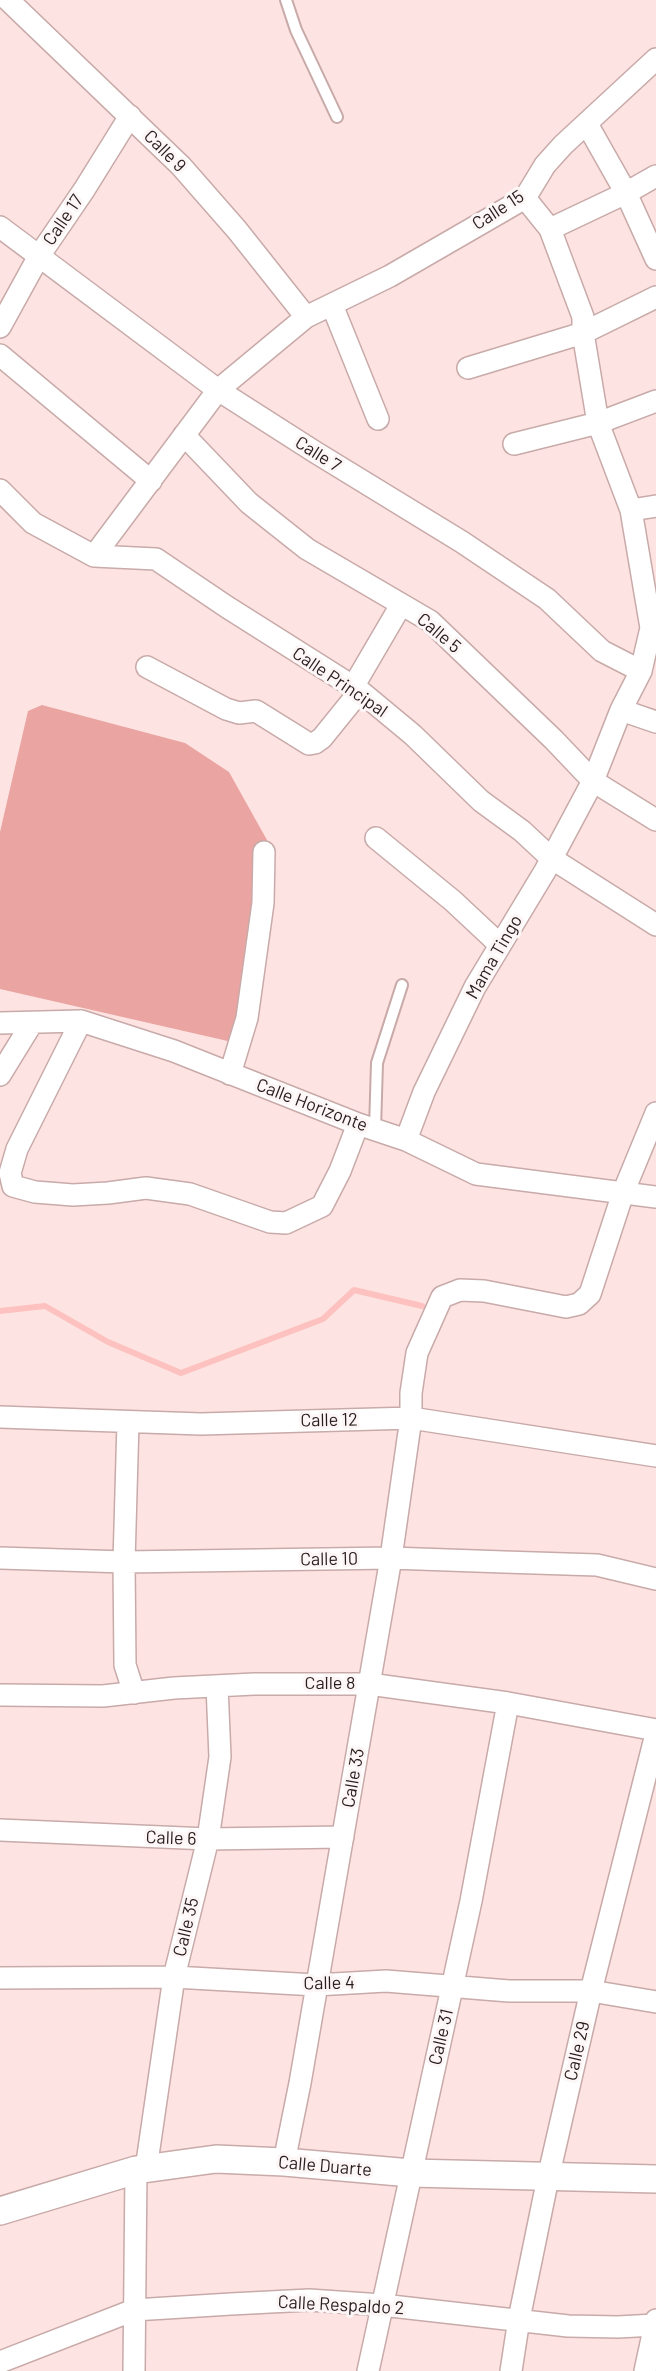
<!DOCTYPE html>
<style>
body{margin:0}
canvas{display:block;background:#fde4e2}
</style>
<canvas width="656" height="2371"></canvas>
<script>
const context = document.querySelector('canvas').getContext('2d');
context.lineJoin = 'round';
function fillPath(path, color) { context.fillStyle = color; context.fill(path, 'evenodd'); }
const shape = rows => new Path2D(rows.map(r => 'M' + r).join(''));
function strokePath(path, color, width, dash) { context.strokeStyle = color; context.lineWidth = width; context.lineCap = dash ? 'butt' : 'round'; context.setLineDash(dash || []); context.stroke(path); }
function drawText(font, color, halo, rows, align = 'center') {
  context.font = font + ' Barlow,sans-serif'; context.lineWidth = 6; context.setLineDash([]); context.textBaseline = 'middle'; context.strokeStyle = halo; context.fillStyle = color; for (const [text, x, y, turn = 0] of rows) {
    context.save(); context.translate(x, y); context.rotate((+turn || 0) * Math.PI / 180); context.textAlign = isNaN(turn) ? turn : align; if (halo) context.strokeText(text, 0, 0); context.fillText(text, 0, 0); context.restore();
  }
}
fillPath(shape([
 [42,705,185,743,229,772,267,840,268,884,232,1042,0,989,0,832,28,711]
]), '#eaa4a1');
strokePath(shape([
 [0,1311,45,1306,108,1342,181,1373,323,1319,354,1290,422,1306]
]), '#fdc2bf', 6);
const service = shape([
 [286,0,296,30,337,117],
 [375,1129,377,1063,402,985]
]);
const minor = shape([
 [8,0,181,166,237,230,306,317],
 [587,124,626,193,656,259],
 [0,227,218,390,315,452,462,542,547,599,602,651,641,671],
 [550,229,626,193,656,176],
 [332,305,378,419],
 [0,327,39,256,84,190,130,116],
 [0,355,151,481],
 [468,368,583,333,656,297],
 [184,435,249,503,307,549,430,621,554,740,593,781,656,820],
 [514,444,598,423,656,401],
 [0,490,33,523,94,556,156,559,227,607,360,691,413,735,481,801,522,831,551,858,656,925],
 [631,510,656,506],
 [94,556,218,390,306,317,390,276,525,198,545,165,563,145,656,59],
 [147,667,226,709,239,713,256,711,309,744,315,743,322,738,360,691],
 [353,687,401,605],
 [621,710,656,722],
 [376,838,453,901,499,944],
 [81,1021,17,1149,10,1173,13,1186,35,1192,73,1195,108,1193,146,1188,190,1194,270,1222,286,1223,322,1206,340,1171,358,1124],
 [0,1023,81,1021,174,1051,358,1124,406,1140,476,1174,656,1197],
 [230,1074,247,1018,263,903,264,852],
 [0,1075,32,1023],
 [406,1140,424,1092,475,987,545,871,593,781,621,710,641,671,651,628,631,510,598,423,583,333,583,317,550,229,525,198],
 [0,1417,201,1424,411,1418,656,1456],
 [128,1422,124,1562,125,1665,134,1693],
 [0,1558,124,1562,391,1558,504,1562,597,1565,656,1579],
 [0,1695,103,1696,174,1688,254,1684,369,1684,508,1703,656,1730],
 [0,1830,208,1839,343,1837],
 [0,1978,174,1977,316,1985,386,1981,509,1991,591,1991,656,2002],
 [284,2162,300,2083,391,1558,411,1418,411,1393,417,1353,442,1297,460,1290,484,1291,566,1307,579,1304,590,1294,623,1193,656,1113],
 [146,2169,174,1977,208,1839,220,1757,217,1686],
 [0,2362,134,2310,231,2304,309,2300,382,2305,568,2326,618,2327,655,2325],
 [134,2371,136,2170],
 [368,2371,471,1901,508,1703],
 [511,2371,519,2319,548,2178,591,1991,656,1734],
 [645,2371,656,2320]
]);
const tertiary = shape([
 [0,2211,136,2170,216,2159,284,2162,411,2173,656,2179]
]);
strokePath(service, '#c8aaa9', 14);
strokePath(minor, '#c8aaa9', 24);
strokePath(tertiary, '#c8aaa9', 30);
strokePath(service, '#fff', 10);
strokePath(minor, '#fff', 21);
strokePath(tertiary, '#fff', 27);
drawText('18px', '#281d1c', '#fdf6f6', [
 ["Calle 9",165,151,45],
 ["Calle 15",498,210,-33],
 ["Calle 17",63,220,-56],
 ["Calle 7",318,454,32],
 ["Calle 5",439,633,40],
 ["Calle Principal",340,682,34],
 ["Mama Tingo",494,957,-60],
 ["Calle Horizonte",312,1105,21],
 ["Calle 12",329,1420,-1],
 ["Calle 10",329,1559,-1],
 ["Calle 8",330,1683],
 ["Calle 33",353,1778,-80],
 ["Calle 6",171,1838,2],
 ["Calle 35",186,1927,-77],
 ["Calle 4",329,1983,-1],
 ["Calle 31",441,2037,-77],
 ["Calle 29",577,2051,-77],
 ["Calle Duarte",325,2166,5],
 ["Calle Respaldo 2",341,2305,3]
]);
</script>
